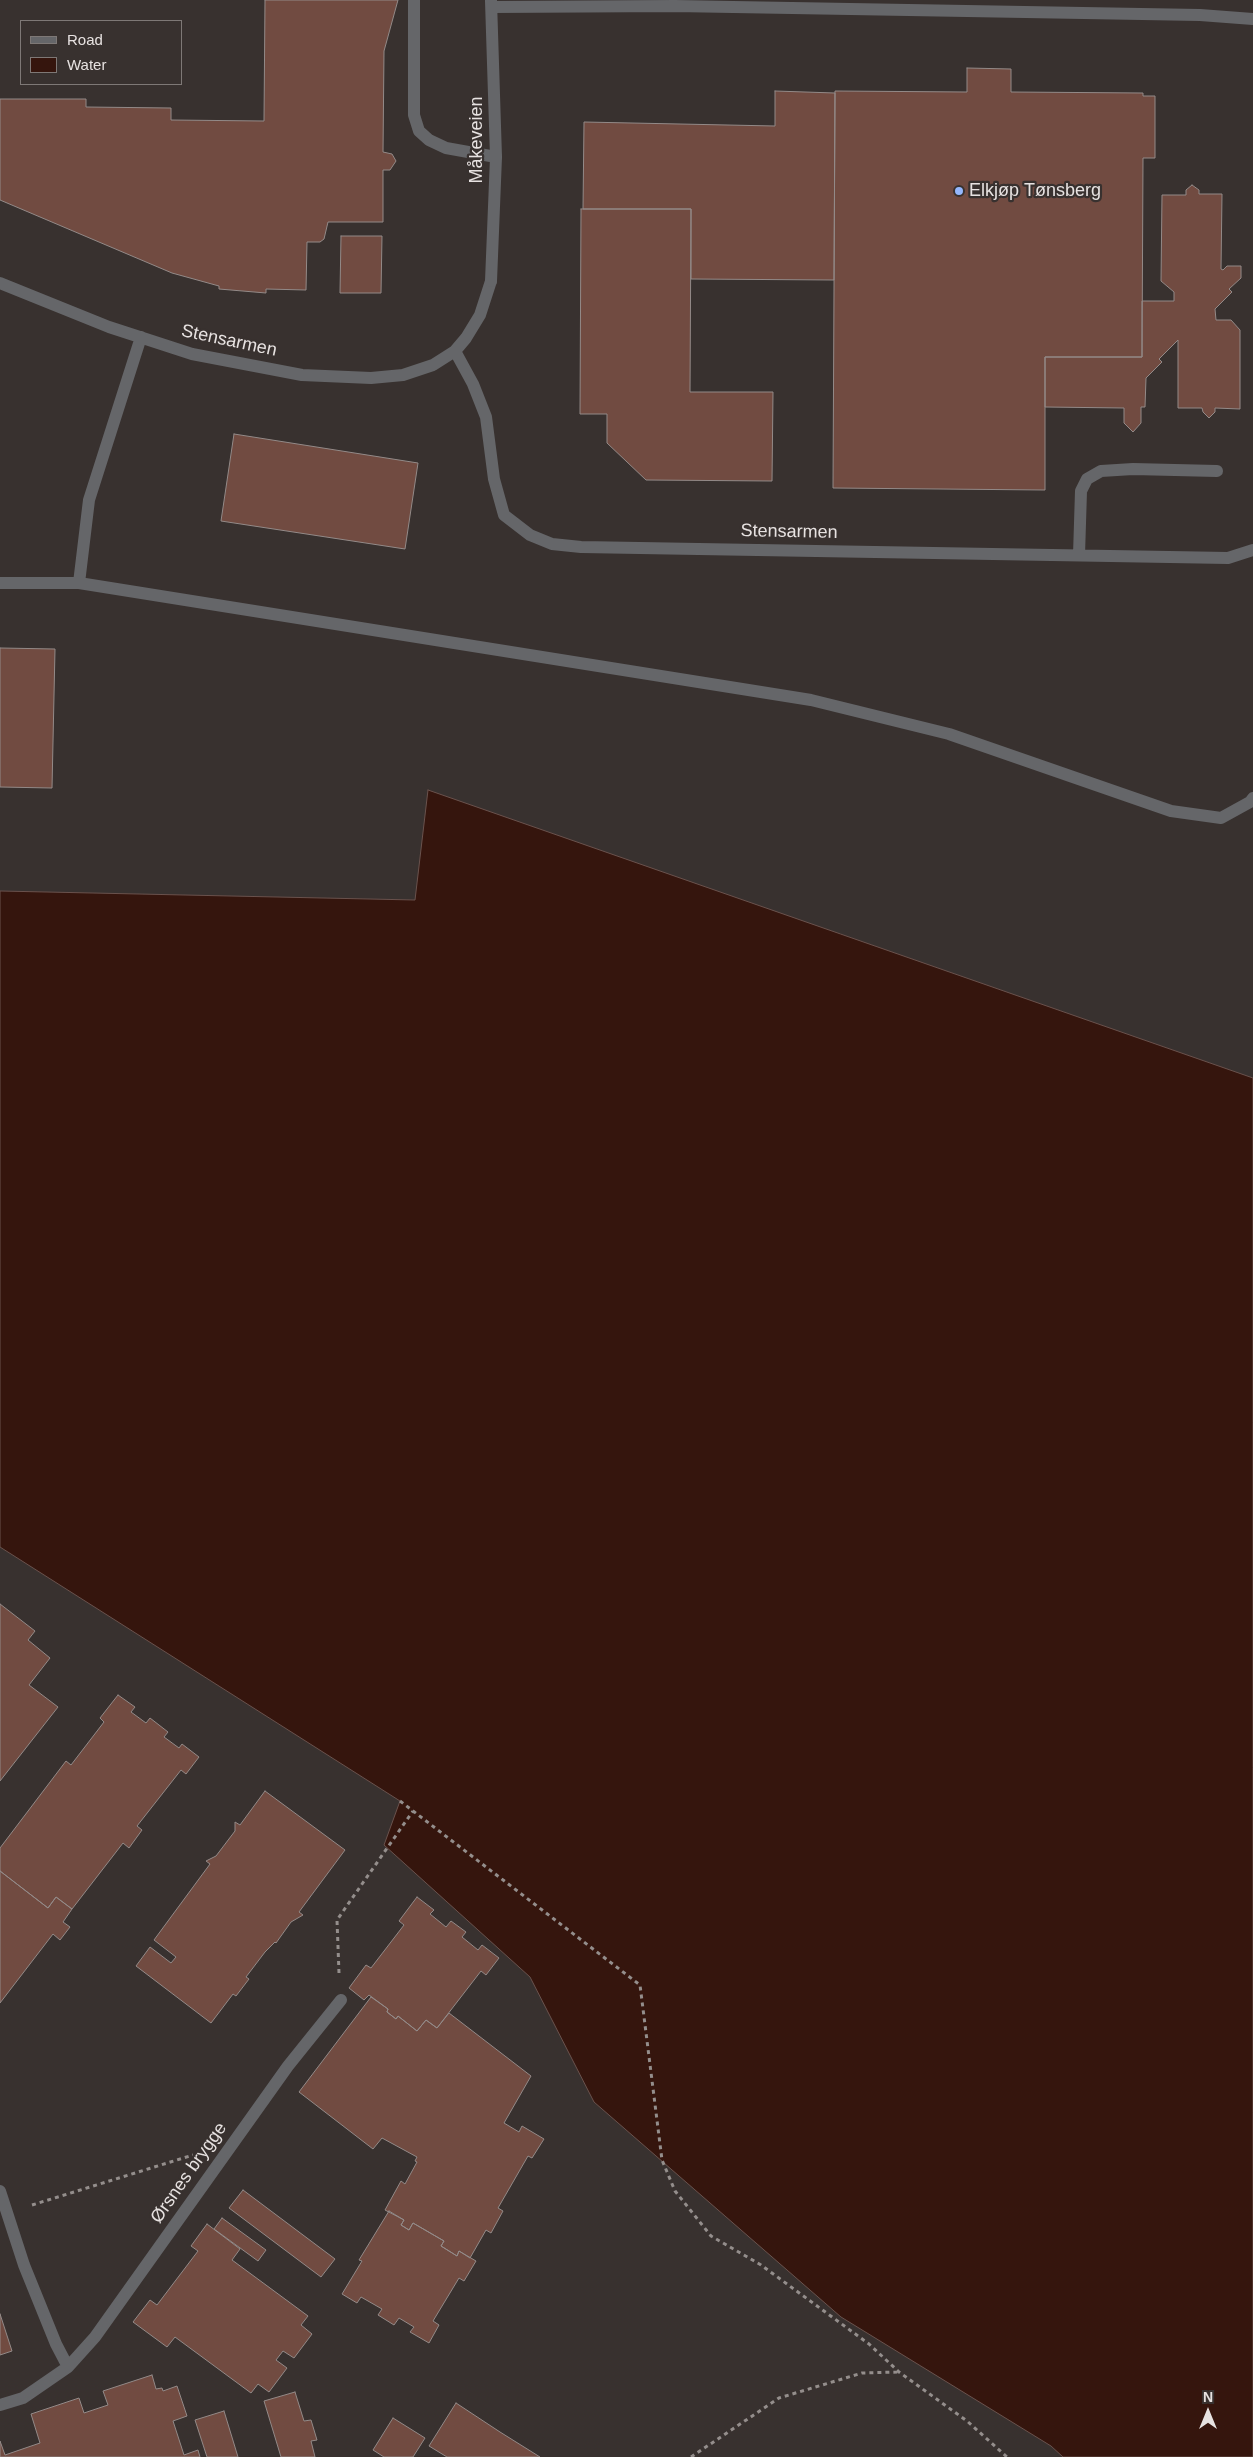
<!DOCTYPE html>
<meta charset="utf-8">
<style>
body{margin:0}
#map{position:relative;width:1253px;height:2457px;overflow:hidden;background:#38312f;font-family:Helvetica,sans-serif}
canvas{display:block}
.legend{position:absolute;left:20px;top:20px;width:162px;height:65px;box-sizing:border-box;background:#38312f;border:1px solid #7e7876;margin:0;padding:6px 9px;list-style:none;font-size:15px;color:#e7e2e1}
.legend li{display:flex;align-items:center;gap:10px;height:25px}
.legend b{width:25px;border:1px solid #7e7876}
.north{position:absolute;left:1183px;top:2387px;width:50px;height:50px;-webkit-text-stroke:4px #38312f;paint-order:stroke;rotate:0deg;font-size:14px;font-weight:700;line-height:20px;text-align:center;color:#e7e2e1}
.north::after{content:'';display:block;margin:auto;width:18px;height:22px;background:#e7e2e1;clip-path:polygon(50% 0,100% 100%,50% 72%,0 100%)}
</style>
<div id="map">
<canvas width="1253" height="2457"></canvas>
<ul class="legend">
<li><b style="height:6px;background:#656669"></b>Road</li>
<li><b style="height:14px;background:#35150d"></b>Water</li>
</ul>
<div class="north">N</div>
</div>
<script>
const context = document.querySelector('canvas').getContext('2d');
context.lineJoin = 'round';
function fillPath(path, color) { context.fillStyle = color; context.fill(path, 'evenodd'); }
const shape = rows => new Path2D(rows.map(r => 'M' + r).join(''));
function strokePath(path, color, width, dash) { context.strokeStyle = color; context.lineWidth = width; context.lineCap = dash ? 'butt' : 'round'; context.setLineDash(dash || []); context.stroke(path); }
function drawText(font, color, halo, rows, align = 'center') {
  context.font = font + ' Helvetica,sans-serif'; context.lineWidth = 4.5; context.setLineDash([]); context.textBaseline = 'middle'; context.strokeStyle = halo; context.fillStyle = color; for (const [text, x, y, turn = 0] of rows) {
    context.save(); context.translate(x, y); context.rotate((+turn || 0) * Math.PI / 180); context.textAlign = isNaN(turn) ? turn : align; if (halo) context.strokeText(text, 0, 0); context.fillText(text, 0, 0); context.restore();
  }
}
const water = shape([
 [428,790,1253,1078,1253,2457,1063,2457,1051,2446,841,2317,594,2102,530,1977,384,1845,400,1801,0,1547,0,891,415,900,428,790]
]);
fillPath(water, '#35150d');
strokePath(water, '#6a524d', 1);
const building = shape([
 [265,0,398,0,384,51,383,152,392,154,396,161,390,170,383,170,383,222,328,222,324,239,320,242,307,242,306,290,266,289,266,293,219,289,219,286,172,273,0,200,0,99,86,99,86,107,171,108,171,120,264,121,265,0],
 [967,68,1011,69,1011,92,1143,93,1143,96,1155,96,1155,158,1143,158,1142,357,1045,357,1045,490,833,488,835,91,967,92,967,68],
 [775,91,835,93,834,280,691,279,691,209,583,209,584,122,775,126,775,91],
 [1192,185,1199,190,1199,194,1222,194,1221,269,1223,270,1227,266,1241,266,1241,278,1229,289,1232,292,1215,309,1216,320,1231,320,1240,330,1240,409,1215,408,1215,412,1209,418,1203,412,1202,408,1178,408,1178,340,1159,359,1162,362,1146,378,1145,407,1141,407,1141,423,1133,432,1124,423,1124,408,1045,407,1045,357,1142,357,1142,301,1174,301,1174,292,1161,281,1162,195,1186,195,1186,190,1192,185],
 [581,209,691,209,690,392,773,392,772,481,646,480,607,443,607,414,580,414,581,209],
 [341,236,382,236,381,293,340,293,341,236],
 [234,434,418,463,405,549,221,521,234,434],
 [0,648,55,649,52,788,0,787,0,648],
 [0,1604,35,1631,28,1640,50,1658,29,1685,58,1707,0,1781,0,1604],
 [118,1695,135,1707,131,1712,146,1723,150,1718,168,1732,164,1737,179,1748,182,1744,199,1757,186,1774,181,1770,137,1826,142,1830,129,1848,123,1843,72,1909,56,1897,48,1908,0,1871,0,1848,66,1761,71,1765,104,1722,100,1718,118,1695],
 [265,1791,345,1850,299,1912,303,1915,291,1922,276,1943,275,1942,265,1952,246,1977,249,1979,236,1996,233,1994,211,2023,136,1966,150,1947,171,1963,176,1957,154,1940,210,1864,206,1861,216,1856,235,1831,235,1822,240,1825,265,1791],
 [0,1871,48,1908,56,1897,72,1909,63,1922,70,1927,60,1940,53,1934,0,2003,0,1871],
 [417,1897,434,1910,430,1914,446,1927,451,1921,466,1932,462,1937,478,1950,482,1945,499,1958,486,1975,481,1971,437,2028,426,2020,417,2031,398,2016,396,2019,387,2012,388,2009,369,1995,364,2000,349,1988,366,1965,371,1968,404,1925,399,1921,417,1897],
 [371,1997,388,2009,387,2012,396,2019,398,2016,417,2031,426,2020,437,2028,449,2013,531,2076,504,2123,519,2132,522,2126,544,2139,532,2158,528,2156,498,2208,503,2211,491,2233,486,2230,470,2258,459,2251,457,2256,441,2246,444,2241,413,2223,409,2230,401,2225,404,2220,385,2210,401,2181,405,2184,417,2162,415,2161,417,2157,382,2138,373,2149,299,2092,371,1997],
 [243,2190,335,2259,321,2277,229,2208,243,2190],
 [389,2211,404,2220,401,2225,409,2230,413,2223,444,2241,441,2246,457,2256,459,2251,476,2261,464,2281,459,2278,433,2321,439,2325,429,2343,410,2332,414,2327,399,2318,394,2325,378,2315,382,2309,361,2297,357,2303,342,2294,362,2261,359,2260,389,2211],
 [222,2218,266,2250,258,2261,214,2229,222,2218],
 [207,2224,240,2249,232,2260,308,2316,301,2325,312,2334,294,2358,283,2351,276,2360,287,2368,269,2392,258,2384,251,2393,175,2337,167,2347,133,2322,150,2300,157,2305,198,2251,191,2246,207,2224],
 [0,2314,12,2351,0,2355,0,2314],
 [152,2375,156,2389,162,2388,163,2391,177,2386,187,2416,173,2421,184,2455,198,2450,200,2457,0,2457,0,2441,5,2455,40,2443,31,2414,79,2398,84,2413,108,2405,103,2391,152,2375],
 [295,2392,304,2421,311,2420,317,2440,311,2441,315,2457,281,2457,264,2401,295,2392],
 [456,2403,500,2432,540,2457,447,2457,429,2446,456,2403],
 [224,2411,238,2457,207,2457,195,2420,224,2411],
 [393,2418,425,2438,413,2457,384,2457,373,2450,393,2418]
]);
fillPath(building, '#714b41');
strokePath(building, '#938a88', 1);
strokePath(shape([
 [400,1801,640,1985,662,2160,675,2191,711,2236,761,2265,869,2344,899,2372,967,2421,1007,2457],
 [339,1973,337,1920,413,1811],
 [32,2205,193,2155],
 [691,2457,779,2398,862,2373,899,2372]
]), '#948e8c', 3, [4, 4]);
strokePath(shape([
 [414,0,414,115,419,131,429,140,446,148,496,157],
 [0,283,109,327,192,354,302,375,371,378,403,375,433,365,455,351,466,338,480,315,491,281],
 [455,351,473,384,486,417,494,479,504,515,530,535,552,544,581,547,1228,558,1253,550],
 [1079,555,1081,491,1087,479,1101,471,1133,469,1217,471],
 [0,583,79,583,811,700,949,734,1171,811,1221,818,1250,802,1253,798],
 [79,583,89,500,141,337]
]), '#656669', 12);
strokePath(shape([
 [491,1,496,157,491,281],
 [492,7,675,6,1200,15,1253,19],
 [0,2191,24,2265,56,2344,68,2367],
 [0,2405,23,2398,68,2367,95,2337,288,2066,341,2000]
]), '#656669', 12);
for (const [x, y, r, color] of [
 [959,191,5,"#94b7fd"]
]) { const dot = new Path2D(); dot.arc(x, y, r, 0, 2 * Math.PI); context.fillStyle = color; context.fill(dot); strokePath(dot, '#38312f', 2); }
drawText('18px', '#e7e2e1', '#38312f', [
 ["Måkeveien",477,140,-90],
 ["Stensarmen",229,341,12],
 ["Stensarmen",789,532,1],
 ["Ørsnes brygge",189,2173,-55]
]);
drawText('18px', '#e7e2e1', '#38312f', [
 ["Elkjøp Tønsberg",969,191]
], 'left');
</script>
